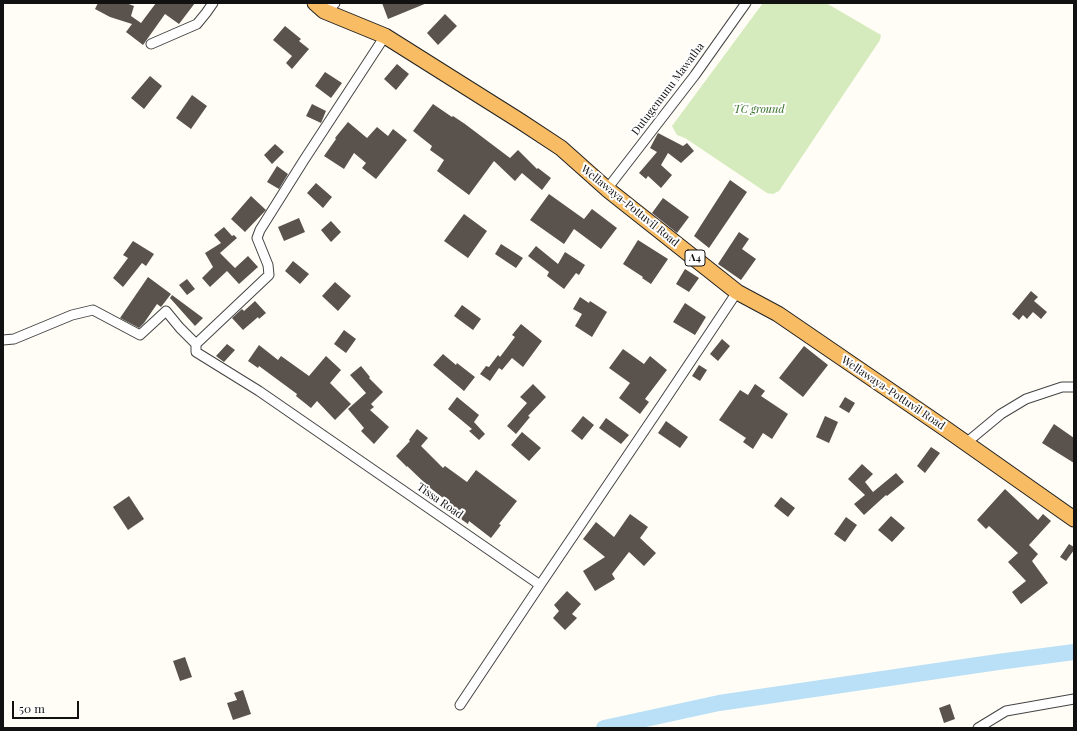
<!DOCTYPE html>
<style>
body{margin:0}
#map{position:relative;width:1077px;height:731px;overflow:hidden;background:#fffdf5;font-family:"Playfair Display",serif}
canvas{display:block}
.frame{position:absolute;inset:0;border:4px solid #111;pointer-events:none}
.scale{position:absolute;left:12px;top:701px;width:67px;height:18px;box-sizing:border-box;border:2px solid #111;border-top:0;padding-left:5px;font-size:12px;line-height:14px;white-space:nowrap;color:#111;-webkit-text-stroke:3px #fff;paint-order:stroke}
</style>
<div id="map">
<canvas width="1077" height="731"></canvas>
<div class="frame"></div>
<div class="scale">50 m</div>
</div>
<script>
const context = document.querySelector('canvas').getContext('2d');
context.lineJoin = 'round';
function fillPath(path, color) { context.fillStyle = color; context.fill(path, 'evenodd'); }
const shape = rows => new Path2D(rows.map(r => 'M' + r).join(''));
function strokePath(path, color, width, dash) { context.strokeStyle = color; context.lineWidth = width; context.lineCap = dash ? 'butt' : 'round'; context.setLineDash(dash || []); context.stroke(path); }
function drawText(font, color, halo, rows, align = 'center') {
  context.font = font + ' "Playfair Display",serif'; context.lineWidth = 4; context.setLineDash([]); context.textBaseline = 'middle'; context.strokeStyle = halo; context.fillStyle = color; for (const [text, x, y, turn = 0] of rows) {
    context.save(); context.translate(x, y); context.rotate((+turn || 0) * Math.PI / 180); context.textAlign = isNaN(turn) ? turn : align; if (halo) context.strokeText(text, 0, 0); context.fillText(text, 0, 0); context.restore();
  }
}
fillPath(shape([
 [763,3,826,3,881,35,880,40,779,191,773,194,767,193,685,138,677,135,672,126]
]), '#d5ebbd');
strokePath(shape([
 [604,728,719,703,998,662,1074,652]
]), '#b9e0f7', 16);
fillPath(shape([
 [98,3,126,3,134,6,131,16,141,23,156,3,195,3,179,24,165,14,143,45,126,32,132,24,110,17,95,9],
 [382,3,427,3,388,19],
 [445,14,457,26,438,45,427,33],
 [285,26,301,39,299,41,309,49,292,69,286,63,292,56,273,40],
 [397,64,409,74,396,90,384,79],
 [325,72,342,83,331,98,315,86],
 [150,76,162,86,144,109,131,98],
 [192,95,207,106,191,129,176,118],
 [312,104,326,111,321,123,306,116],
 [433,104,452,117,453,116,465,124,510,158,518,150,537,169,538,168,551,178,542,190,522,173,515,181,494,161,469,195,437,171,444,160,430,150,432,146,413,131],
 [348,122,367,138,377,127,388,136,393,129,407,140,376,179,362,168,366,163,354,153,344,169,324,156,336,139,335,138],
 [658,133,683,146,687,143,694,151,681,163,668,153,661,165,672,175,661,188,648,176,646,179,639,173,657,152,650,148],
 [275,144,284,152,272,164,264,155],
 [277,166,288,174,279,189,267,182],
 [730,180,747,192,709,248,694,236],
 [316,183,332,197,323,208,307,193],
 [549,194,584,219,592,209,617,228,601,249,574,229,564,244,530,220],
 [251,196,266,210,245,232,231,219],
 [663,198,689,217,677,233,652,213],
 [464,214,487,231,468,258,444,241],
 [299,218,305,232,284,241,278,227],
 [331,221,341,232,331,242,321,230],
 [224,227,232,236,234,235,237,238,220,253,235,268,248,256,258,267,239,284,227,271,210,287,202,278,213,267,205,253,221,243,214,235],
 [739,232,749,239,742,249,756,259,741,280,718,264],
 [638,240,668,259,651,284,642,278,643,277,623,264],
 [133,241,154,254,146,266,142,263,123,287,113,278,128,258,123,255],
 [501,244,523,258,516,268,495,254],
 [536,246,558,264,565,252,585,265,579,275,576,273,564,289,547,276,549,272,528,256],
 [293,261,309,274,300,284,285,271],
 [685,269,699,278,689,292,676,284],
 [148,277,171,294,161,307,157,304,144,323,139,328,120,318],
 [187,279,195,289,187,295,179,285],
 [335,282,351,296,338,311,322,296],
 [1031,291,1038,297,1034,301,1047,312,1041,319,1033,312,1027,319,1023,315,1019,320,1012,314],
 [172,295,203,318,195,326,170,298],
 [580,297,589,303,590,301,607,312,592,337,575,326,582,314,573,309],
 [255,301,266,313,259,319,258,317,243,330,232,318,242,309,244,311],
 [685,303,706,317,695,335,673,322],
 [462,305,481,319,473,330,454,316],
 [521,324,542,341,523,367,512,358,502,370,499,368,490,381,480,374,486,366,489,367,498,355,500,357,515,337,512,335],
 [344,330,356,339,346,353,334,344],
 [722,339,730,346,718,361,710,354],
 [227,344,235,350,224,362,216,356],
 [259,345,278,360,281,356,309,376,326,356,341,370,330,383,351,404,335,420,317,401,311,408,296,396,297,394,259,366,258,368,248,361],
 [804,346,828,365,803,397,779,378],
 [623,349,644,364,650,356,667,370,645,399,649,402,640,414,619,398,630,383,609,368],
 [443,354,456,365,457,363,475,377,464,391,433,365],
 [699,365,707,370,700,381,692,376],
 [361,366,370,377,369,378,383,392,371,404,374,407,370,410,389,427,374,444,361,431,364,428,348,409,366,393,350,375],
 [533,384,546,397,528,416,530,417,516,434,507,426,527,403,520,397],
 [755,384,765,391,761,396,788,414,772,439,763,433,753,449,743,442,746,438,719,420,740,390,748,395],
 [457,397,479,415,474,422,485,434,479,440,469,431,472,429,448,409],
 [845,397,855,403,849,413,839,407],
 [583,416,594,425,582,440,571,431],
 [825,416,838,422,829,443,816,437],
 [606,418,629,435,621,444,599,428],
 [666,421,688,437,680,448,658,433],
 [1054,424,1074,438,1074,463,1042,443],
 [417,429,428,438,421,446,443,468,445,466,467,482,476,470,517,501,499,524,501,525,491,538,469,521,468,524,448,510,452,505,429,487,407,466,407,467,396,456,410,441,409,440],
 [522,432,541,448,529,461,511,445],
 [931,447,940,453,925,473,917,466],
 [862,464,873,474,865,482,873,492,896,473,904,482,887,496,886,495,864,515,854,504,865,495,848,479],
 [1005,489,1038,520,1043,514,1051,521,1029,545,1038,554,1032,561,1048,583,1021,604,1012,592,1026,581,1008,562,1018,553,989,526,986,529,977,520],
 [129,496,144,519,128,530,113,507],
 [781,497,795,508,788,517,774,506],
 [630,514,648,527,640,538,656,553,644,566,629,552,612,574,615,579,595,591,583,571,605,557,583,539,596,522,614,537],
 [891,516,905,528,892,542,878,530],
 [846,517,857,525,845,542,834,534],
 [1069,544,1074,547,1074,550,1066,561,1060,557],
 [567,591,581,604,572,614,577,618,565,630,553,618,559,611,554,605],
 [185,657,192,677,180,681,173,661],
 [243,690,251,714,233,720,227,703,237,700,234,693],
 [950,704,955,719,944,723,939,708]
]), '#5a524d');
const minor = shape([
 [385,36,304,160,260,230,257,238,268,265,269,275,196,344,196,352,259,391,540,585,460,705],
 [151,44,197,24,206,13,213,3],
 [607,189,695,75,746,3],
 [3,340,14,339,72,315,93,310,140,335,166,311,180,328,196,344],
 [966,443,1001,414,1026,399,1062,387,1074,387],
 [540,585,663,403,737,292],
 [978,728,1006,711,1074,699]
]);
const tertiary = shape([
 [324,11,334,3]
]);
const trunk = shape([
 [315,3,324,11,385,36,520,121,561,148,607,189,737,292,778,314,946,429,1074,519]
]);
strokePath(minor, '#444', 11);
strokePath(tertiary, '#444', 13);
strokePath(trunk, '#222', 17);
strokePath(minor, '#fff', 9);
strokePath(tertiary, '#fff', 11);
strokePath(trunk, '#f7bc64', 15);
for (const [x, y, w] of [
 [695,258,20]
]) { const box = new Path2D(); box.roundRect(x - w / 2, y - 8, w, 16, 3); context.fillStyle = '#fff'; context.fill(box); strokePath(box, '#111', 1); }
drawText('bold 10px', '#111', null, [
 ["A4",695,258]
]);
drawText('11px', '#111', '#fff', [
 ["Dutugemunu Mawatha",668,89,-53],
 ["Wellawaya-Pottuvil Road",630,206,39],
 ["Wellawaya-Pottuvil Road",893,393,34],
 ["Tissa Road",440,501,35]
]);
drawText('italic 11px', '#2f6b1f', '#fff', [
 ["TC ground",759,110]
]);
</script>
